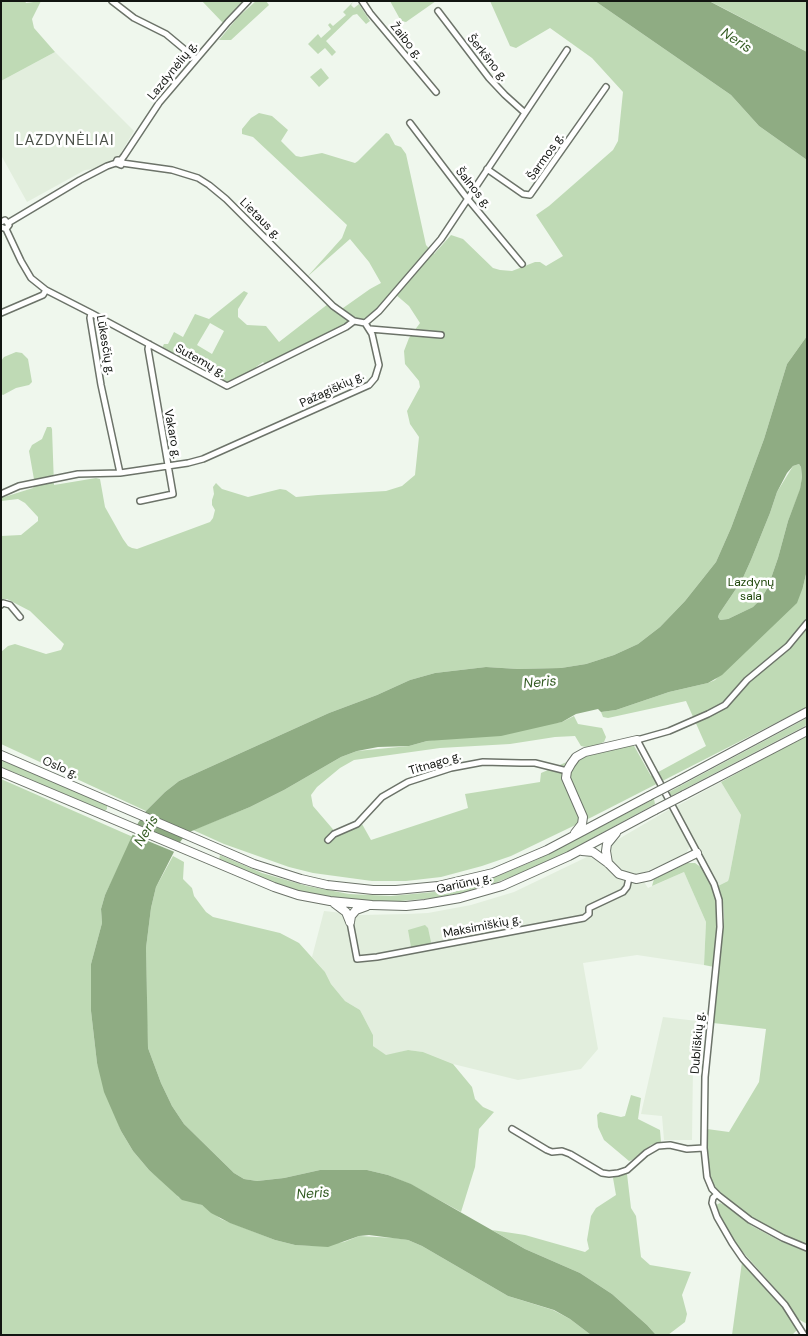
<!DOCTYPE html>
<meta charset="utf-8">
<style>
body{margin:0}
#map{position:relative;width:808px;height:1336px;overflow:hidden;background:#eff7ed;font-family:"DM Sans",sans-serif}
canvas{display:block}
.frame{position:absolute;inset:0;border:2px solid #121511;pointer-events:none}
</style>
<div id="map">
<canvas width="808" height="1336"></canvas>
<div class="frame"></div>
</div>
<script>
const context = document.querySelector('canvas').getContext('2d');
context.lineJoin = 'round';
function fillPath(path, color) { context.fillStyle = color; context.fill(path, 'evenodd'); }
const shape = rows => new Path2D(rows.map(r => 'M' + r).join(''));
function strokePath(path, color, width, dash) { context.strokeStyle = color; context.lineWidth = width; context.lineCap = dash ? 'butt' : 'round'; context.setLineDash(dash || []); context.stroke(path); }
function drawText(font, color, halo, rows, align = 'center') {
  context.font = font + ' "DM Sans",sans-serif'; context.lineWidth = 5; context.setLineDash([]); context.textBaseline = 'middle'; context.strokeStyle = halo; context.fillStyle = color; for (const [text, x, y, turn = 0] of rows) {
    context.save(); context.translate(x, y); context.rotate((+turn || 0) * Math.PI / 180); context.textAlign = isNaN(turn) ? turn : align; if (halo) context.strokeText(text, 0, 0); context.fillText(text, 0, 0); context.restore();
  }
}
fillPath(shape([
 [55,52,134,131,119,156,113,160,94,169,85,170,27,202,1,155,1,81],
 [721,782,741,815,729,878,728,881,718,886,675,807],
 [670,809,690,846,686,854,639,875,623,872,615,866,610,859,610,844],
 [589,856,601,862,625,881,635,883,644,882,648,888,684,872,706,922,704,965,637,955,583,963,598,1049,581,1069,518,1080,453,1064,423,1052,408,1050,386,1056,373,1046,373,1035,360,1010,345,1001,331,984,325,972,312,957,324,911,361,915,407,914,428,913,471,905,514,892],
 [663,1017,697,1021,693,1066,692,1140,664,1140,662,1116,641,1114]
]), '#e2eedd');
fillPath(shape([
 [1,1,25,1,26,3,41,1,32,19,34,28,55,52,1,81],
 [202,1,245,1,223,23],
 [256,1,266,1,269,5,231,40,219,40,238,17],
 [390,1,436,1,406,22,401,21],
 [490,1,595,1,731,95,759,126,807,160,807,336,787,364,764,439,731,528,716,562,685,601,660,627,638,644,614,655,586,664,561,668,518,669,486,667,435,673,410,680,377,695,329,713,179,781,165,792,146,811,1,744,1,652,8,646,15,644,46,654,61,650,64,644,30,611,7,599,1,600,1,536,21,535,38,521,38,517,25,503,18,499,1,501,1,498,33,488,35,485,29,451,32,445,42,439,47,427,51,427,52,429,54,485,96,478,100,479,105,507,123,539,128,546,132,548,137,549,210,522,213,518,215,510,212,505,212,500,214,494,213,487,216,483,222,489,248,497,280,489,286,490,296,497,318,495,386,491,402,486,415,475,419,437,410,424,407,411,420,387,419,381,405,364,404,351,409,338,420,323,409,306,395,294,365,321,350,324,266,365,263,362,256,367,255,371,227,385,162,348,164,344,168,344,174,332,183,337,195,314,209,319,244,291,248,293,238,309,238,317,247,325,266,326,279,342,328,304,336,313,370,289,381,283,369,262,350,239,307,277,342,238,347,225,253,137,242,134,242,129,251,118,259,113,272,116,288,130,281,141,296,156,301,157,322,153,355,163,358,161,386,133,389,134,395,145,401,147,406,154,426,245,434,254,451,235,463,239,493,268,500,270,512,271,535,262,540,262,546,266,563,256,536,215,549,206,613,150,618,141,623,92,592,58,550,28,516,48,510,46],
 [210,323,224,331,212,354,197,345],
 [709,1,807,1,807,52,723,8],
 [353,2,351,5,354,8,359,4,370,21,366,24,357,14,353,15,326,41,336,52,332,56,325,48,318,54,308,44,318,34,321,38,331,29,328,25,330,23,333,26,346,15,343,12],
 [321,68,329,78,319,87,310,77],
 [16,352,22,353,28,359,32,382,29,385,16,388,3,395,1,394,1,361,4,357],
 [799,464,801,467,802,477,800,490,788,521,778,558,768,587,761,599,753,607,728,619,720,620,718,617,719,614,742,580,751,560,770,513,777,492,793,466],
 [807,570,807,707,592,817,511,856,482,866,441,877,406,881,372,881,313,873,289,867,224,844,193,830,250,807,284,790,341,757,357,751,409,746,427,741,562,722,574,716,578,724,602,728,606,737,604,742,594,746,586,747,581,746,575,736,555,737,510,744,440,748,354,760,340,768,317,787,311,795,313,806,337,834,362,824,371,840,468,808,465,794,540,782,541,773,583,755,633,744,651,776,706,746,686,701,608,718,603,717,601,712,616,710,669,692,708,683,715,680,803,587],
 [807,718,807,725,671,796,669,792],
 [807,735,807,1245,761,1224,735,1205,716,1188,711,1180,709,1173,707,1129,729,1132,759,1082,766,1029,713,1023,724,918,723,903,718,886,728,881,729,878,741,815,721,782],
 [1,760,107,805,107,809,105,811,100,809,1,767],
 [1,779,133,837,105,895,101,909,102,923,91,964,91,1011,97,1063,121,1131,133,1151,149,1170,177,1193,178,1197,202,1205,221,1219,275,1240,295,1245,316,1246,344,1242,359,1236,395,1238,408,1240,422,1246,508,1296,553,1310,570,1319,591,1335,1,1335],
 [654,799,655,804,545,864,476,890,435,898,389,902,346,900,306,893,283,887,219,860,220,855,262,873,307,886,349,894,391,896,434,892,463,887,493,878,536,860],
 [173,856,184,862,183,879,192,888,194,896,206,912,213,917,280,933,299,943,325,972,331,984,345,1001,360,1010,373,1035,373,1046,386,1055,408,1050,423,1052,453,1064,472,1087,475,1099,483,1107,494,1112,479,1129,475,1167,461,1212,410,1184,388,1175,367,1170,320,1170,284,1178,257,1181,244,1179,234,1173,184,1124,172,1106,161,1083,148,1048,147,1025,146,948,151,908,156,887],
 [687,863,695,863,702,868,713,886,718,904,718,926,714,967,704,965,706,922,684,872,652,886,654,879],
 [425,925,428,928,431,942,430,944,411,947,408,930],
 [631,1095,641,1098,638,1119,660,1130,661,1142,651,1145,632,1160,629,1161,604,1140,598,1127,597,1115,600,1112,621,1117,625,1116],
 [627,1174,631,1208,636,1216,641,1257,650,1265,691,1272,682,1295,687,1314,685,1322,668,1335,656,1335,647,1325,612,1294,580,1273,525,1249,492,1230,525,1235,585,1252,589,1249,587,1240,591,1216,596,1208,616,1195,613,1178,615,1175],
 [720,1203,725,1205,752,1226,780,1241,807,1252,807,1324,798,1319,787,1302,734,1242,718,1213,716,1205],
 [742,1262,788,1313,798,1329,792,1335,732,1335]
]), '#bfdab5');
fillPath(shape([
 [595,1,709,1,807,52,807,160,759,126,731,95],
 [807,336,807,570,803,587,797,603,722,675,708,683,669,692,616,710,601,712,598,709,576,714,562,722,501,736,427,741,409,746,378,747,357,751,341,757,284,790,250,807,187,833,177,846,156,887,151,908,146,948,148,1048,161,1083,172,1106,184,1124,234,1173,244,1179,257,1181,284,1178,320,1170,367,1170,388,1175,411,1184,525,1249,580,1273,612,1294,647,1325,656,1335,591,1335,570,1319,554,1310,508,1296,422,1246,408,1240,369,1235,359,1236,328,1247,295,1245,275,1240,230,1223,211,1213,202,1205,182,1200,149,1170,133,1151,121,1131,104,1092,97,1063,91,1011,91,964,102,923,101,909,105,895,138,823,146,811,165,792,179,781,329,713,377,695,410,680,435,673,486,667,518,669,561,668,586,664,614,655,638,644,660,627,685,601,716,562,731,528,764,439,787,364],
 [799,464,801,467,802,477,800,489,788,521,778,558,768,587,761,599,753,607,728,619,720,620,718,617,719,614,742,580,751,560,770,513,777,492,787,473,793,466]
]), '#8fac83');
fillPath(shape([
 [135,824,182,844,177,853,131,834]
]), '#eff7ed');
const minor = shape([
 [112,1,134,18,166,34,196,59],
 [362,1,370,13,436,92],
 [438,11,489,78,505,95,525,113],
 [410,123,467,198,522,264],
 [116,163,117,160,121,160,124,156,159,103,228,22,248,1],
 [122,163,172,170,198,178,209,185,226,199,333,306,354,321,365,323],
 [487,169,523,194,530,195,606,87],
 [1,222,5,220,9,225,6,229,1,227],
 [8,223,80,180,107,166,116,163,121,165,122,160],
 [6,229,21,261,31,278,46,290,91,313,90,318,101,385,120,473],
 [1,313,43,295,46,290],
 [91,313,227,386,346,327,354,321],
 [365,323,379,311,441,239,567,50],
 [370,329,441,335],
 [1,494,19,486,78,474,120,473,188,463,203,459,369,385,375,378,379,365,372,334,365,323],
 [140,501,173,494,148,349,149,344],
 [1,605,3,603,10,605,20,617],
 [807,623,788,646,747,680,725,705,708,714,669,731,637,740,714,884,719,900,720,927,705,1077,704,1148,707,1177,712,1189,719,1196,750,1220,783,1238,807,1248],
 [328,840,334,834,357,824,382,797,408,782,451,768,483,762,521,763,535,763,567,771],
 [350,922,357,959,377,957,584,918,589,914,589,908,623,892,627,887,629,878],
 [512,1129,547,1150,552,1152,562,1151,570,1154,602,1173,609,1174,618,1173,627,1170,646,1153,658,1146,670,1145,687,1149,704,1148],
 [717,1194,713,1198,712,1203,717,1217,732,1243,743,1259,785,1305,804,1335]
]);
const highway = shape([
 [1,755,254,864,301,879,327,885,373,890,396,890,438,886,493,873,547,850,649,796],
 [1,772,274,887,298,895,330,901,372,905,406,906,425,904,460,898,502,886,569,856,655,810],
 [678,781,807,712],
 [684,795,807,731],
 [575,833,582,824,583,817,566,778,567,771,571,764,576,757,585,752,637,740],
 [582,851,593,852,608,863,619,874,636,879,650,876,697,853],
 [608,863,606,851,607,844,616,833],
 [334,903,346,912,350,922],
 [350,922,351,916,356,910,367,906]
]);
strokePath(minor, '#6c7369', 8);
strokePath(highway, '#6c7369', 10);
strokePath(minor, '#fff', 5);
strokePath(highway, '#fff', 8);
const highwayBridge = shape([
 [649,796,678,781],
 [655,810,684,795]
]);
strokePath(highwayBridge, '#6c7369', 10, []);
strokePath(highwayBridge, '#fff', 8);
drawText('12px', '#121511', '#fff', [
 ["Žaibo g.",406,41,51],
 ["Šerkšno g.",487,58,51],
 ["Lazdynėlių g.",173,71,-51],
 ["Šarmos g.",546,157,-55],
 ["Šalnos g.",473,188,51],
 ["Lietaus g.",260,219,45],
 ["Lūkesčių g.",105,345,80],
 ["Sutemų g.",200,361,29],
 ["Pažagiškių g.",332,390,-25],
 ["Vakaro g.",172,434,80],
 ["Titnago g.",435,764,-17],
 ["Oslo g.",60,768,23],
 ["Gariūnų g.",464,884,-13],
 ["Maksimiškių g.",482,927,-11],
 ["Dubliškių g.",698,1043,-85]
]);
drawText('12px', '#1f460b', '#fff', [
 ["Lazdynų",751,583],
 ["sala",751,597]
]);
drawText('italic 14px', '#355d24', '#fff', [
 ["Neris",736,41,33],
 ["Neris",540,683,-5],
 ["Neris",147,831,-59],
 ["Neris",313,1194,-4]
]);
context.letterSpacing = '1px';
drawText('15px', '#4b5149', '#fff', [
 ["LAZDYNĖLIAI",65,141]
]);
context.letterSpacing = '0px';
</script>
